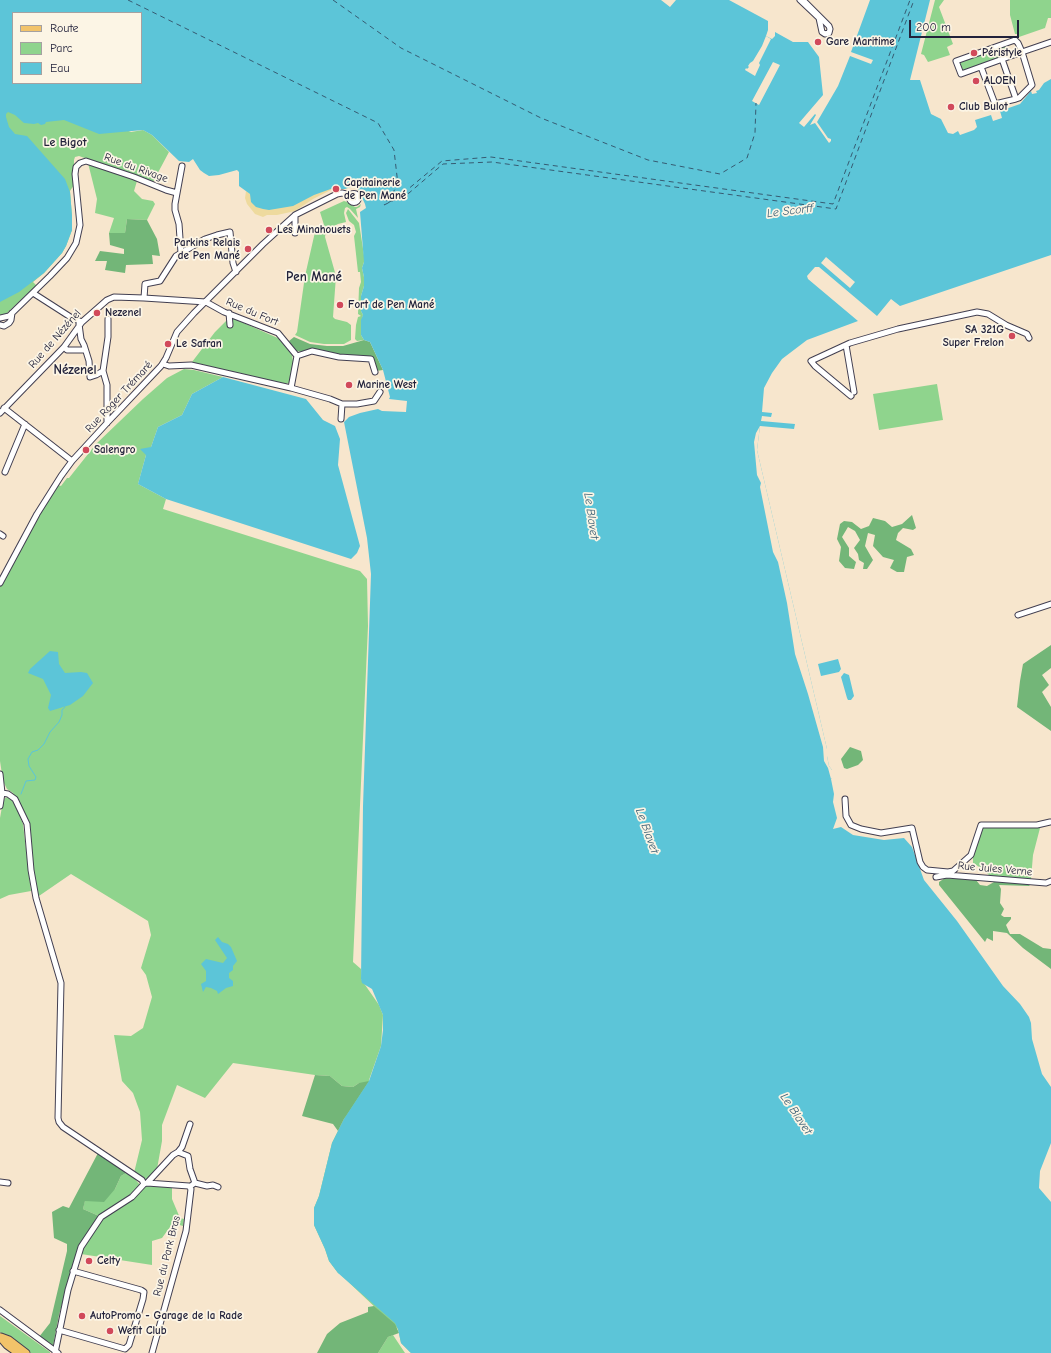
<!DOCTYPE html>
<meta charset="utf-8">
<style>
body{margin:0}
#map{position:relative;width:1051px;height:1353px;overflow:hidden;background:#f7e6cd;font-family:"Comic Neue",sans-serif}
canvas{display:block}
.legend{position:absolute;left:12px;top:12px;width:130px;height:72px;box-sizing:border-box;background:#fcf5e5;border:1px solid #a5a1a1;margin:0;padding:5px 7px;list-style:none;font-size:12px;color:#22223b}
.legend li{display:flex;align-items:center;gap:8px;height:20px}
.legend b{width:20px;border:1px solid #a5a1a1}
.scale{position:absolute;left:909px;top:20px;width:110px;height:18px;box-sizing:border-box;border:2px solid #22223b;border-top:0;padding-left:5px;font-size:12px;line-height:14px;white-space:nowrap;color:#22223b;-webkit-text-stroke:3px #fcf5e5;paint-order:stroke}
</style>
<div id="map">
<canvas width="1051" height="1353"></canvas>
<ul class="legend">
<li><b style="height:5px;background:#f2c36a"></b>Route</li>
<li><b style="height:11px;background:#8fd48d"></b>Parc</li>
<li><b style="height:11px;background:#5cc5d8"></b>Eau</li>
</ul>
<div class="scale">200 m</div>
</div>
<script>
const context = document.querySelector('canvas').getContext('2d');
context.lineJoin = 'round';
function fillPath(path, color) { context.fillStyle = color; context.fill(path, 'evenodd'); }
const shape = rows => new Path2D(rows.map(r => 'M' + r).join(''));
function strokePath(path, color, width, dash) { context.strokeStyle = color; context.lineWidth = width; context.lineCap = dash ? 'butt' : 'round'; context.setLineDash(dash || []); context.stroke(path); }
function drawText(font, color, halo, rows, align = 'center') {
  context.font = font + ' "Comic Neue",sans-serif'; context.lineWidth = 3.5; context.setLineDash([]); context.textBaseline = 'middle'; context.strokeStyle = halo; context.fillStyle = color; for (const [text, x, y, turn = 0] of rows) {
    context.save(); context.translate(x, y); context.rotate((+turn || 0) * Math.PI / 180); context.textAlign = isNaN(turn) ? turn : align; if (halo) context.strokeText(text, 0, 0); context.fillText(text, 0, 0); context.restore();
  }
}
fillPath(shape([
 [935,0,944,0,939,7,953,44,947,47,950,55,928,62,924,55,921,54],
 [1010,0,1051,0,1051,18,1048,18,1045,28,1019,37,1017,34,1015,34,1010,15],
 [1006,45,1009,54,962,71,958,62],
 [13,83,131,132,143,130,152,135,169,152,153,182,79,156,75,157,74,160,74,185,70,191,72,216,72,230,66,246,62,253,44,273,33,282,37,286,35,288,26,295,6,314,0,316,0,89],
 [88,163,137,181,134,191,142,199,153,201,155,204,147,220,127,219,125,233,109,233,114,218,95,213,97,199],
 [344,201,347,202,355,207,357,207,361,204,360,207,356,209,358,218,350,209,347,207,345,208,344,213,346,222,338,224,326,230,325,237,336,276,333,317,335,319,347,322,351,325,351,340,344,344,324,344,310,342,295,335,297,332,305,276,315,232,324,225,320,212],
 [348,209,359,223,364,255,364,262,362,268,364,277,364,286,361,296,361,311,363,315,361,324,362,327,361,335,364,340,357,341,355,339,356,325,358,317,361,316,358,314,359,288,361,282,360,272,358,272,354,236,356,232,354,225,349,221,346,213],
 [230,317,280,339,292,355,294,368,291,381,289,383,285,384,192,362,215,332],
 [184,369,194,370,223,377,192,394,182,415,158,427,151,447,146,455,138,484,166,499,163,509,350,568,360,571,367,579,368,626,353,962,361,969,361,979,379,1005,383,1015,381,1046,369,1080,411,1353,401,1343,398,1329,340,1274,338,1273,329,1261,325,1249,314,1225,314,1208,319,1196,332,1143,344,1119,359,1083,353,1087,342,1086,330,1076,315,1075,233,1063,205,1098,177,1085,162,1125,162,1141,157,1169,147,1180,134,1173,142,1140,140,1112,133,1093,122,1081,114,1035,131,1036,143,1028,152,997,146,975,141,968,151,935,148,921,71,874,36,898,27,824,13,793,7,789,3,781,0,761,0,586,46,504,58,485,61,486,67,478,69,478,96,444,143,399,167,378],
 [937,384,943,420,879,430,873,394],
 [9,797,14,801,23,824,31,891,9,895,0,899,0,818,3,801,5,798],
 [981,826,1040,828,1033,855,1031,879,990,876,984,870,973,863,973,856],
 [126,1173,135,1179,140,1185,129,1197,99,1216,83,1209,85,1200,115,1189,121,1176],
 [145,1186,172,1187,172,1199,180,1218,184,1219,183,1226,173,1223,162,1238,152,1241,152,1265,81,1254,85,1245,102,1219,124,1206],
 [0,1316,50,1352,50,1353,31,1353,0,1332],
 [393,1335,405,1353,378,1353,388,1337]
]), '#8fd48d');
fillPath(shape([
 [127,219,147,220,157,239,160,256,152,255,153,264,126,265,125,273,105,270,107,261,95,261,100,251,124,254,124,249,110,245,109,233,125,233],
 [294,337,310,344,327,346,343,346,364,340,370,342,383,370,376,371,372,358,295,351,289,341],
 [912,515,916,528,913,530,903,528,898,533,896,540,911,549,914,555,907,557,904,572,897,572,890,568,894,560,883,557,873,546,875,535,868,533,865,546,873,560,867,569,863,569,864,563,859,560,858,554,854,548,860,540,855,531,848,527,842,537,849,548,849,556,856,562,854,569,845,568,839,561,841,547,837,539,840,524,844,521,852,522,861,529,869,526,873,518,885,521,892,527,902,524],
 [1051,645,1051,668,1042,675,1049,685,1042,692,1051,707,1051,731,1017,707,1020,681,1023,664],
 [850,747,861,751,863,760,858,765,847,769,844,768,841,759],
 [945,878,976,880,980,885,987,886,994,882,1027,883,1030,886,999,885,1001,889,1000,903,1004,909,1001,915,1004,917,1011,917,1011,919,1006,925,1010,934,1020,934,1043,948,1051,949,1051,969,1023,948,1007,933,993,931,993,941,987,938,985,942,939,885,939,882],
 [315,1075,330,1076,342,1086,353,1087,359,1083,369,1081,344,1119,338,1131,333,1124,302,1116],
 [98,1153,126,1173,121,1176,115,1189,104,1202,85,1201,83,1209,99,1216,82,1243,71,1271,59,1315,53,1346,39,1337,50,1323,67,1251,67,1244,54,1238,52,1212,63,1206,69,1208],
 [374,1306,395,1324,399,1333,388,1337,378,1353,317,1353,327,1334,340,1323,368,1312,368,1307]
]), '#73b678');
fillPath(shape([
 [356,185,345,189,341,189,339,186,313,199,295,211,277,215,267,215,263,217,255,214,247,204,245,198,246,191,253,196,315,186]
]), '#eeda9e');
fillPath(shape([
 [0,0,661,0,670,7,676,0,729,0,768,21,768,30,766,36,772,39,775,36,775,32,793,42,808,42,819,57,823,95,799,123,804,127,815,114,816,115,810,125,815,123,829,143,831,141,831,139,828,138,817,122,838,86,850,56,871,64,873,60,851,52,870,0,930,0,910,80,920,80,931,114,941,119,948,133,953,134,958,131,960,135,974,130,977,127,975,120,991,115,993,121,1002,118,1000,111,1020,104,1030,92,1031,91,1032,94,1037,93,1036,91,1039,90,1044,83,1051,79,1051,255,900,306,891,299,877,316,819,267,815,267,807,276,808,279,858,321,807,340,782,359,772,373,764,388,762,412,772,413,771,417,762,416,761,421,795,424,794,429,760,426,757,450,827,749,827,756,829,766,832,770,832,778,831,779,834,794,833,802,837,818,833,829,841,827,853,835,884,840,904,838,912,847,924,880,957,921,1003,986,1020,1004,1029,1017,1031,1023,1032,1039,1042,1074,1051,1087,1051,1143,1040,1171,1039,1188,1051,1202,1051,1353,411,1353,401,1343,398,1329,395,1323,338,1273,329,1261,325,1249,314,1225,314,1208,319,1196,332,1143,344,1119,369,1081,381,1046,383,1030,383,1015,375,996,372,989,362,983,361,979,363,806,371,574,367,538,344,422,349,417,360,413,378,409,382,411,406,412,407,401,389,399,390,397,383,370,370,342,364,340,361,335,361,320,363,315,361,311,361,296,364,286,364,277,362,268,364,262,360,212,366,208,365,204,356,185,345,189,341,189,339,186,314,195,293,206,269,210,263,209,256,207,251,202,250,194,239,186,239,172,237,170,219,175,209,176,204,173,200,170,193,159,189,162,179,161,152,135,143,130,99,134,64,120,46,122,45,124,41,125,38,123,34,124,24,123,15,115,8,112,6,114,6,117,9,127,15,134,27,136,65,179,70,192,72,216,72,230,66,246,62,253,44,273,19,292,0,302],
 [13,13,141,13,141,83,13,83],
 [223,377,306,399,323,420,335,426,340,439,338,465,360,546,357,553,351,559,166,499,138,484,146,455,140,449,151,447,158,427,182,415,192,394],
 [50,651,58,652,59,664,65,673,81,672,87,673,93,683,83,696,70,705,50,711,48,708,51,695,43,679,28,673,30,669],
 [838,659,841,669,839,672,821,676,818,664],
 [844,673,849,675,854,696,851,700,848,700,847,698,841,677],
 [218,937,222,942,228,944,231,947,237,961,233,966,233,970,229,973,229,978,233,981,233,986,226,988,218,994,217,991,211,988,206,987,203,992,201,984,206,981,206,971,201,964,206,959,223,963,227,958,215,940]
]), '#5cc5d8');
fillPath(shape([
 [766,36,771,39,759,63,760,65,755,76,745,70,746,68,747,69,749,67,748,66,750,63,753,61,762,46],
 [773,62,780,65,759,105,752,101],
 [826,257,855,282,850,288,821,263],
 [760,426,757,450,827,749,827,756,829,766,832,770,832,778,831,779,828,768,824,761,823,747,808,694,795,654,787,603,778,562,773,552,760,487,761,483,757,475,754,442,756,433]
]), '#f7e6cd');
strokePath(shape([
 [21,794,26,781,35,780,36,777,29,766,28,759,32,752,38,750,44,744,50,732,59,722,62,715,62,710,65,707]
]), '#5cc5d8', 1);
strokePath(shape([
 [128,0,378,123,394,150,398,185,384,205,409,193,443,164,492,162,836,209,914,0],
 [333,0,401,48,541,118,648,160,720,174,747,158,755,133,756,103],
 [388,203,407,190,442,161,491,157,833,204,910,0]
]), '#365b72', 1, [5, 4]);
const minor = shape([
 [800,0,819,18,822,32,825,34,829,33,830,29,829,26,803,0],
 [1002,59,1016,99],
 [981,67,995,104,1016,99,1019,98,1032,85,1022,52,1018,43,1015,40,956,61,961,74,1022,52,1051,42],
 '349.5 198a4.5 4.5 0 1 1 9 0a4.5 4.5 0 1 1-9 0Z',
 [295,233,295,215],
 [181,253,179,224,175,210,175,204,182,166],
 [33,293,72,318,82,322],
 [144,298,145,284,160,281,176,256,205,239,217,235,230,232,233,263,236,272],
 [229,313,230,325],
 [0,318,9,316,50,276,67,258,76,243,80,225,75,174,76,167,80,163,86,161,134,177,166,190,177,193],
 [79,324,81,339,84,345,89,361,90,377,96,375,103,371],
 [0,325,4,326,9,323,11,320,12,313],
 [846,345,854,392],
 [64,347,67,350,85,350],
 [297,356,312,351,339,357,371,359,375,372],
 [163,364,169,366,191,365,291,388,330,399,342,404,357,404,374,401,380,392],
 [851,396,815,366,811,361,850,343,898,329,977,312,988,314,1006,325,1027,334,1029,338],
 [4,408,72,461],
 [0,413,64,347,82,322,107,300,114,297,144,298,206,302,224,312,278,333,297,356,291,388],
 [341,419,342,404],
 [107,423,107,385,103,371,108,337,108,319],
 [5,472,25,424],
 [0,534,3,536],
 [0,583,37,514,61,476,72,461,107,423,161,366,166,358,177,332,194,313,263,244,295,215,337,194,342,193,350,195],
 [1018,615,1051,604],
 [0,774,2,793,0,806],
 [2,793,8,794,15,799,27,824,31,870,36,898,61,983,58,1118,59,1122,63,1127,142,1180,144,1184,132,1197,101,1217,81,1247,68,1290,55,1353],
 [845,799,846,816,851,825,861,829,881,833,912,828,920,862,923,867,927,870,948,872,953,871,971,855,981,825,1037,825,1050,822],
 [936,877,947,875,1046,883,1051,881],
 [178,1152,188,1156,190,1169,195,1183],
 [0,1182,8,1183],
 [147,1183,173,1155,178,1152,182,1147,190,1124],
 [144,1184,147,1183,189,1186,191,1189,186,1231,152,1353],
 [192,1185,195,1183,207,1186,213,1185,218,1187],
 [0,1310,58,1353],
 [59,1330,125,1349,129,1345,143,1299,144,1292,141,1290,73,1271]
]);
const major = shape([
 [0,1337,7,1345,18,1353],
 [1,1337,9,1340,26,1353]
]);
strokePath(minor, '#423f51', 7);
strokePath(major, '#423f51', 9);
strokePath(minor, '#fff', 5);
strokePath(major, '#f2c36a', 7);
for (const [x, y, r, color] of [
 [818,42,4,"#d1495b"],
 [974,53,4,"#d1495b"],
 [976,81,4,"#d1495b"],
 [951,107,4,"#d1495b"],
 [336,189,4,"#d1495b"],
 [269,230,4,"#d1495b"],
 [248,249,4,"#d1495b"],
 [340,305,4,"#d1495b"],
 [97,313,4,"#d1495b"],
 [1012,336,4,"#d1495b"],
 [168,344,4,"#d1495b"],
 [349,385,4,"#d1495b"],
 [86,450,4,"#d1495b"],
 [89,1261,4,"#d1495b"],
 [82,1316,4,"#d1495b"],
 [110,1331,4,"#d1495b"]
]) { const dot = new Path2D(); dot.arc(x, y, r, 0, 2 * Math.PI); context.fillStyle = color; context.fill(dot); strokePath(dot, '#fcf5e5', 1.5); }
drawText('bold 11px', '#22223b', '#fcf5e5', [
 ["Gare Maritime",826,42],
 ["Péristyle",982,53],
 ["ALOEN",984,81],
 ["Club Bulot",959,107],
 ["Capitainerie",344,183],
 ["de Pen Mané",344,196],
 ["Les Minahouets",277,230],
 ["Parkins Relais",240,243,"right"],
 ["de Pen Mané",240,256,"right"],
 ["Fort de Pen Mané",348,305],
 ["Nezenel",105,313],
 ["SA 321G",1004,330,"right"],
 ["Super Frelon",1004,343,"right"],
 ["Le Safran",176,344],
 ["Marine West",357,385],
 ["Salengro",94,450],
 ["Celty",97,1261],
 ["AutoPromo - Garage de la Rade",90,1316],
 ["Wefit Club",118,1331]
], 'left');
drawText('11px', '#22223b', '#fcf5e5', [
 ["Rue du Rivage",136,168,20],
 ["Rue du Fort",252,312,23],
 ["Rue de Nézénel",55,339,-49],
 ["Rue Roger Trémaré",119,397,-47],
 ["Rue Jules Verne",995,869,5],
 ["Rue du Park Bras",167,1256,-76]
]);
drawText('bold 12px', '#22223b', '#fcf5e5', [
 ["Le Bigot",65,143]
]);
drawText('italic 12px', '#365b72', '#fcf5e5', [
 ["Le Scorff",790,211,-7],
 ["Le Blavet",591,516,82],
 ["Le Blavet",647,831,70],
 ["Le Blavet",796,1114,56]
]);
drawText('bold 13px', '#22223b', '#fcf5e5', [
 ["Pen Mané",314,277],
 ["Nézenel",75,370]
]);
</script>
